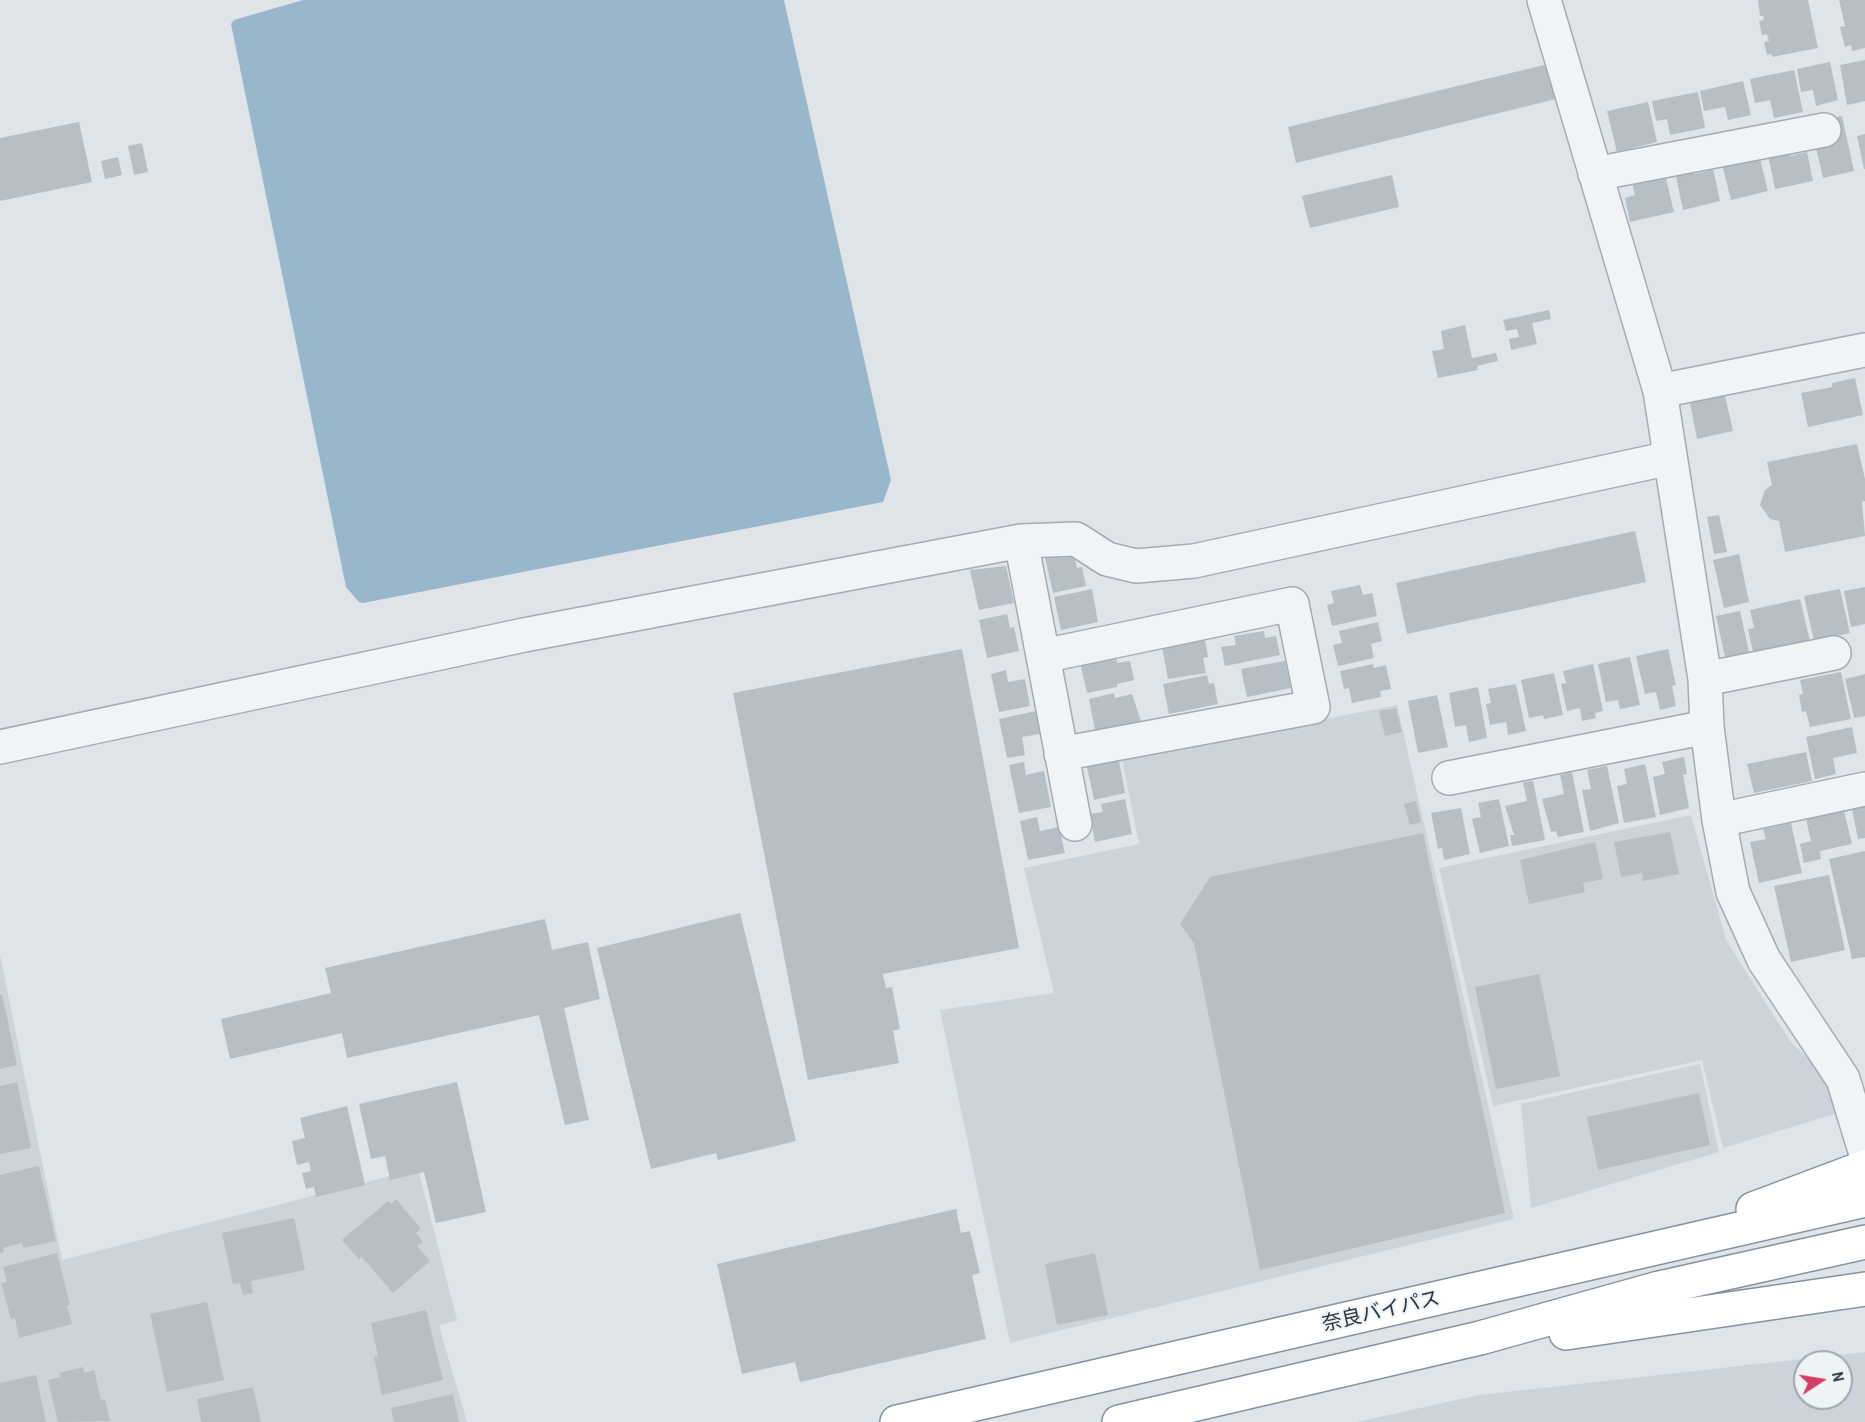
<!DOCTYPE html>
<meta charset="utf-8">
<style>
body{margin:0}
#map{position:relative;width:1865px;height:1422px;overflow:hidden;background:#dfe4e9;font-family:"Archivo Narrow",sans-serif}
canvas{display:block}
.north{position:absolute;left:1793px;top:1350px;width:60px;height:60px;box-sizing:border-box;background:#eef3f6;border:2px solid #9ea6ad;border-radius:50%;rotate:78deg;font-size:16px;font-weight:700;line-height:24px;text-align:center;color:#273340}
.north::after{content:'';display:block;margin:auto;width:21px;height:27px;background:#d43d67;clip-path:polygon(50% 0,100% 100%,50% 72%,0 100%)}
</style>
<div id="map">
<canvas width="1865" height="1422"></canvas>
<div class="north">N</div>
</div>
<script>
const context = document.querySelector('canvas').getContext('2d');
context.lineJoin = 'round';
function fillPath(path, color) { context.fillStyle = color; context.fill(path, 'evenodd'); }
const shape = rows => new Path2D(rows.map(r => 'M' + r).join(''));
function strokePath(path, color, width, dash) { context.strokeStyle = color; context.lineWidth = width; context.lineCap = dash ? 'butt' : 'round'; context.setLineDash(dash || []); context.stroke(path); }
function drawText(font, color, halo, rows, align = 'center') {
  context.font = font + ' "Archivo Narrow","Noto Sans JP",sans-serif'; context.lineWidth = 4.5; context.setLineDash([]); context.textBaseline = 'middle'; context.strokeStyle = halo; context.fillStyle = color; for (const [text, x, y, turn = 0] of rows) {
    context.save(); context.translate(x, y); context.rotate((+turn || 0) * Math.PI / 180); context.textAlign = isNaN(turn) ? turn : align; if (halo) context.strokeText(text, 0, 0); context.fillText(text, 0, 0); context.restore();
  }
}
fillPath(shape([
 [1397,705,1514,1219,1010,1343,940,1010,1054,993,1024,868,1139,844,1122,759],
 [1691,815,1726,940,1790,1041,1823,1073,1838,1113,1723,1148,1702,1060,1493,1106,1439,868],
 [0,955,62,1260,418,1169,457,1320,439,1326,467,1422,0,1422],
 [1700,1064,1719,1152,1531,1208,1521,1104],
 [1865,1352,1865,1422,1357,1422,1479,1395],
 [1805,1362,1841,1362,1841,1398,1805,1398]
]), '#ccd3db');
fillPath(shape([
 [303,0,784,0,891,480,883,502,363,603,359,602,346,587,231,24,234,20]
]), '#98b7cb');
fillPath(shape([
 [1758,0,1808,0,1818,48,1772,57,1772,54,1767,55,1764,42,1769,41,1767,34,1762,35,1759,21,1764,20,1763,16,1760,16],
 [1839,0,1865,0,1865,48,1852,51,1851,45,1845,47,1840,27,1845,26],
 [1865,60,1865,101,1847,105,1840,65],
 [1830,62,1838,100,1816,106,1813,90,1801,92,1797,69],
 [1548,64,1556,99,1296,163,1288,127],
 [1794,70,1803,112,1774,118,1770,100,1755,103,1750,79],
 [1743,81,1751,115,1728,120,1725,107,1704,111,1700,91],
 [1698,92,1705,128,1670,135,1667,119,1656,121,1652,101],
 [1648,102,1657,142,1617,152,1607,111],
 [1842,116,1854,171,1823,178,1815,144,1823,120],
 [79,122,92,182,0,201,0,138],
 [1865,134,1865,169,1864,169,1857,136],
 [142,143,148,172,134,175,128,146],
 [1789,150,1790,156,1807,152,1813,181,1775,189,1768,155],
 [118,157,122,175,105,179,101,161],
 [1744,159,1744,162,1760,159,1768,191,1731,200,1722,164],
 [1712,164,1720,201,1683,210,1675,172,1693,168,1694,174,1708,171,1707,165],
 [1665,174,1674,212,1630,222,1625,198,1635,195,1632,182],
 [1392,175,1399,207,1310,228,1302,196],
 [1549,310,1551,319,1532,323,1537,344,1511,350,1509,339,1519,337,1517,329,1506,331,1503,320],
 [1465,325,1472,358,1496,353,1498,361,1477,366,1478,370,1438,378,1432,351,1444,349,1441,331],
 [1855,378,1863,415,1808,427,1801,393,1832,387,1832,383],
 [1724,391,1733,431,1697,439,1689,398],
 [1857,444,1865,479,1865,501,1862,502,1865,536,1785,552,1779,521,1770,519,1760,505,1765,490,1772,485,1767,462],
 [1719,515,1727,552,1714,554,1707,517],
 [1635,531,1646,582,1407,634,1396,583],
 [1061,550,1062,558,1074,556,1077,568,1082,567,1086,586,1053,593,1044,553],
 [1739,554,1749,602,1724,608,1713,560],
 [1006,566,1014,603,979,610,970,570],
 [1360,585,1363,595,1372,593,1377,616,1332,626,1327,605,1334,603,1331,591],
 [1865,587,1865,624,1851,627,1844,591],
 [1092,589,1098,622,1061,630,1054,597],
 [1840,589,1850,633,1814,641,1804,596],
 [1800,599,1810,641,1753,652,1748,629,1754,628,1750,610],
 [1740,611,1749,652,1725,657,1716,616],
 [1007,614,1010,628,1014,627,1019,651,987,658,979,620],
 [1378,622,1382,641,1371,644,1374,658,1338,666,1333,645,1342,643,1339,631],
 [1264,631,1265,638,1276,636,1280,655,1225,666,1221,647,1236,645,1234,636],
 [1205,639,1208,657,1203,658,1206,673,1168,679,1162,647],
 [962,649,1019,948,883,974,886,988,892,987,900,1029,893,1031,899,1063,808,1080,733,693],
 [1668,649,1676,685,1672,686,1676,706,1660,710,1656,692,1645,694,1636,656],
 [1116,655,1117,663,1130,661,1134,680,1117,684,1117,687,1087,693,1080,662],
 [1630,657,1640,705,1620,709,1618,700,1606,702,1598,664],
 [1285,661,1291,688,1247,697,1241,669],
 [1373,664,1374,668,1386,665,1391,689,1380,691,1381,697,1352,703,1349,688,1344,689,1340,671],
 [1593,664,1603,711,1595,713,1596,718,1582,721,1580,708,1567,711,1561,684,1566,683,1563,671],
 [1006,670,1008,682,1025,679,1030,706,999,712,991,674],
 [1841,672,1851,719,1810,727,1806,711,1802,712,1799,695,1803,694,1800,680],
 [1554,673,1563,715,1544,719,1543,715,1529,718,1521,680],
 [1865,674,1865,716,1854,718,1845,679],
 [1207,675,1209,684,1214,683,1218,704,1169,714,1163,684],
 [1516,684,1526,731,1508,735,1506,722,1490,725,1486,704,1491,703,1488,689],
 [1478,687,1487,738,1469,742,1466,725,1455,727,1449,693],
 [1114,693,1115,698,1132,694,1141,721,1095,730,1089,699],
 [1437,695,1448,747,1418,753,1408,701],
 [1396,708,1402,732,1385,736,1379,711],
 [1036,711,1040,734,1022,737,1025,755,1007,758,999,719],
 [1852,727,1857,753,1833,758,1836,774,1815,779,1806,737],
 [1806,752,1812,781,1754,793,1747,764],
 [1684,757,1687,774,1683,775,1689,808,1660,815,1653,777,1665,774,1662,762],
 [1119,761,1125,793,1094,800,1087,767],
 [1024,762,1026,775,1044,771,1051,807,1019,813,1009,765],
 [1645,764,1656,817,1624,823,1617,786,1627,784,1624,769],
 [1607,766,1619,823,1590,831,1582,790,1591,789,1587,770],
 [1572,772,1584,832,1558,837,1556,831,1551,832,1542,799,1564,794,1560,775],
 [1533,781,1545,840,1512,846,1510,835,1514,835,1505,806,1527,801,1523,782],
 [1125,799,1132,834,1095,842,1090,814,1103,812,1101,804],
 [1499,799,1509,846,1480,853,1472,819,1481,817,1478,803],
 [1416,801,1421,822,1410,825,1404,804],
 [1865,806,1865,838,1858,839,1852,809],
 [1461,808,1470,854,1444,860,1442,848,1438,849,1431,813],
 [1844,811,1852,844,1820,851,1821,859,1804,863,1800,844,1811,841,1806,819],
 [1037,817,1040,831,1059,827,1065,853,1028,860,1020,821],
 [1791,823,1802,873,1759,883,1750,842,1766,839,1763,829],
 [1670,832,1679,874,1643,881,1642,873,1621,877,1614,842],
 [1423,833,1505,1213,1260,1270,1194,943,1180,924,1210,877],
 [1595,842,1603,879,1583,883,1585,892,1529,904,1520,860],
 [1865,851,1865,957,1852,959,1829,859],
 [1829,875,1845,950,1791,962,1774,886],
 [740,913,796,1141,718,1160,716,1153,651,1169,597,948],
 [545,919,552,950,588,942,600,999,564,1008,589,1120,565,1125,539,1015,347,1058,342,1033,230,1059,221,1019,331,993,325,968],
 [1539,974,1560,1076,1496,1089,1475,987],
 [2,994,17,1065,0,1069,0,995],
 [17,1082,31,1148,0,1154,0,1086],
 [457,1082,486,1212,436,1223,424,1172,390,1180,385,1156,371,1159,359,1104],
 [1699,1093,1710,1145,1598,1170,1587,1117],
 [347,1106,365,1185,316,1197,314,1187,306,1189,302,1173,311,1171,309,1162,297,1165,292,1141,305,1138,300,1118],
 [39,1166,56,1241,23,1248,22,1243,3,1248,4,1252,0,1253,0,1175],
 [396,1199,421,1229,416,1233,423,1242,417,1246,430,1261,393,1293,361,1256,359,1259,342,1240,388,1201,391,1204],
 [956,1209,961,1233,970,1231,980,1273,972,1275,986,1339,800,1382,795,1362,742,1374,717,1264],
 [294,1218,305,1270,251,1281,253,1293,243,1295,240,1283,233,1284,222,1233],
 [57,1253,70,1305,67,1305,72,1324,19,1338,15,1318,11,1319,1,1283,7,1282,3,1267],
 [1095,1253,1108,1315,1057,1325,1045,1264],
 [207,1302,224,1380,167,1392,150,1314],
 [426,1310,443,1380,382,1395,374,1357,378,1356,371,1323],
 [83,1367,84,1373,94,1370,101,1400,105,1399,110,1421,58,1422,48,1380,61,1377,59,1373],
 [36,1375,46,1422,0,1422,0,1383],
 [253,1387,261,1422,201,1422,197,1399],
 [453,1394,459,1422,394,1422,391,1408]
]), '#b6bec6');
const minor = shape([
 [1544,0,1660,391,1705,679,1707,727,1719,820,1733,892,1764,960,1843,1079,1865,1151],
 [1595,174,1824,130],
 [1660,391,1865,350],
 [1021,541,1075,824],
 [1043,656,1292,604,1313,707,1061,754],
 [1705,679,1834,653],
 [0,747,524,635,1021,541,1076,539,1107,559,1136,566,1194,561,1670,458],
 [1449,778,1707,727],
 [1719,820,1865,789]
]);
const highway = shape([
 [1753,1209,1865,1167],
 [1566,1333,1865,1289],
 [897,1422,1865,1200],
 [1119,1422,1480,1338,1659,1288,1865,1242]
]);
strokePath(minor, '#a4abb3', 36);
strokePath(highway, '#8593a0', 36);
strokePath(minor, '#f1f4f7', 33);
strokePath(highway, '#fff', 33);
drawText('20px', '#273340', '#eef3f6', [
 ["奈良バイパス",1381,1312,-13]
]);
</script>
